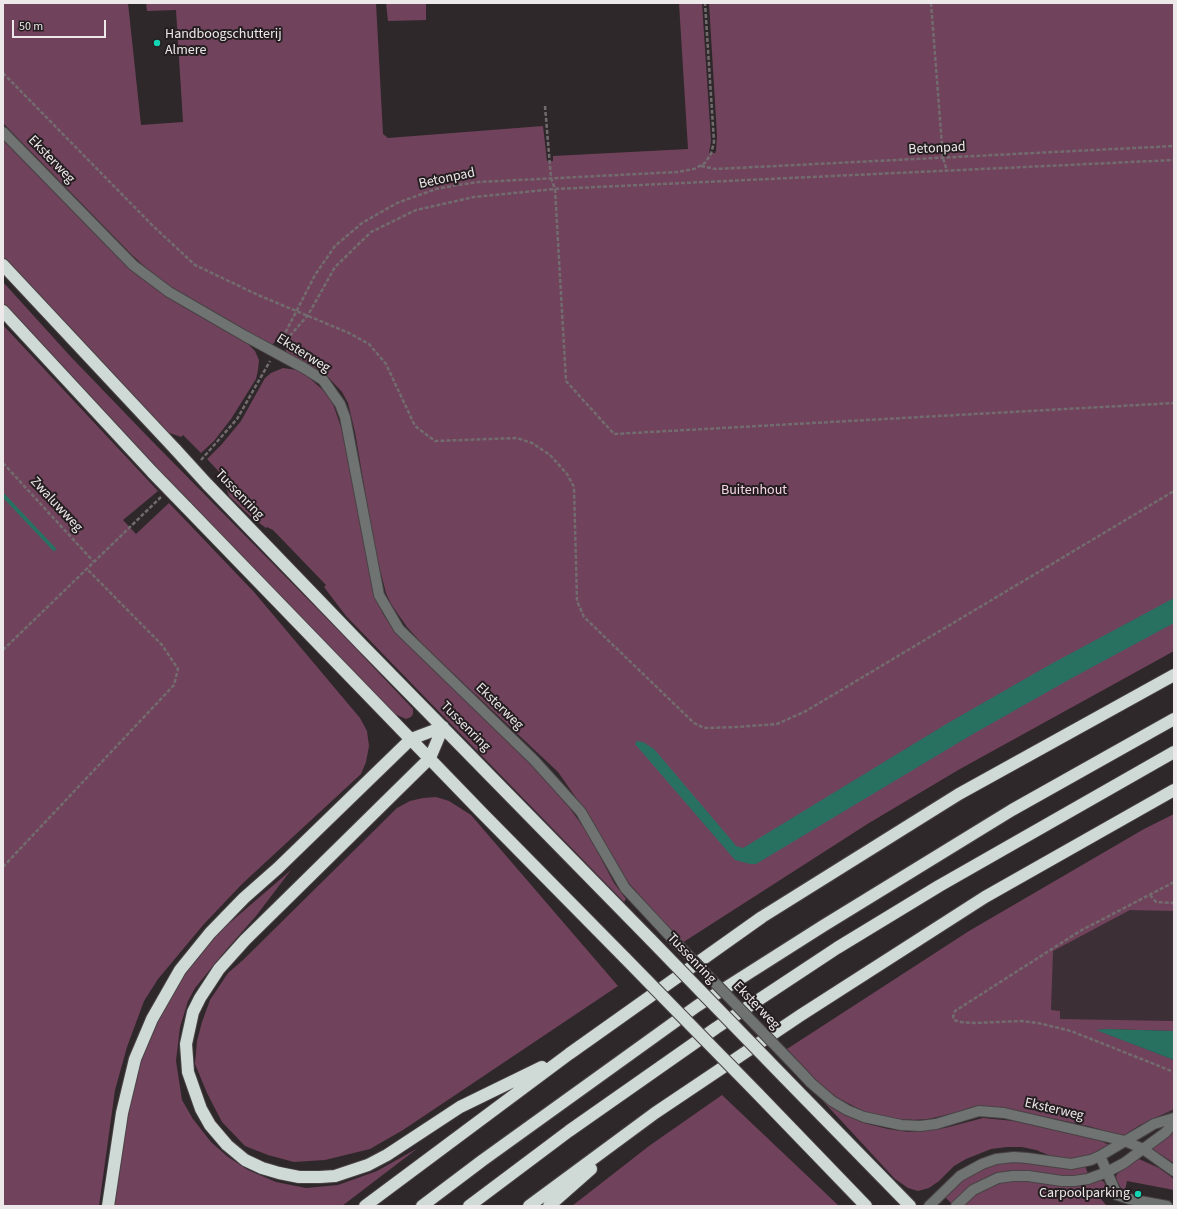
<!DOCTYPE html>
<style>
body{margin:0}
#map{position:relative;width:1177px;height:1209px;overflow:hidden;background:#2f282b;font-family:"Source Sans 3",sans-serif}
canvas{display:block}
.frame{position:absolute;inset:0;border:4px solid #ede8ea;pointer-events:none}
.scale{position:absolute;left:12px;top:20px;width:94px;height:18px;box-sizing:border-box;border:2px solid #ede8ea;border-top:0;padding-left:5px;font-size:12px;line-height:14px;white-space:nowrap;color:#ede8ea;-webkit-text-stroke:3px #251e21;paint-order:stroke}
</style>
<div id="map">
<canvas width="1177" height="1209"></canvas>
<div class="frame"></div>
<div class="scale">50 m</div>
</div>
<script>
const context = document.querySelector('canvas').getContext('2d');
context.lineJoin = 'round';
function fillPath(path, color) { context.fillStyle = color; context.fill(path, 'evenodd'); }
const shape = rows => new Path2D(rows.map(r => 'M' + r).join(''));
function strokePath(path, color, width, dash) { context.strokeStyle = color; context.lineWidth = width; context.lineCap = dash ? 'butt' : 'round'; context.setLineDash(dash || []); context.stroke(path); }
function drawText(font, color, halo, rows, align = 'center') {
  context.font = font + ' "Source Sans 3",sans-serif'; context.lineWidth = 4; context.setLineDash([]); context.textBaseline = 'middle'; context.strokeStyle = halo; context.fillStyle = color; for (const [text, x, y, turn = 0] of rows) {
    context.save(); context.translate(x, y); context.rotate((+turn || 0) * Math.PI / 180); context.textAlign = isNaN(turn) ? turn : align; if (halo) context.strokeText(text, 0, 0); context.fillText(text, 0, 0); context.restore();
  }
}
fillPath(shape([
 [1174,867,1174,1129,1122,1103,878,1041]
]), '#3c2f36');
fillPath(shape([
 [3,3,128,3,141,125,183,122,176,10,147,11,146,3,376,3,383,134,388,138,543,126,547,161,553,161,553,156,688,149,679,3,702,3,711,141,709,153,715,153,716,151,717,135,709,3,1174,3,1174,651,960,769,869,823,682,943,628,882,586,812,558,772,425,647,407,627,391,604,386,593,378,562,370,521,355,432,348,403,342,392,329,378,312,367,287,354,283,343,284,340,279,337,272,345,175,291,154,275,132,255,3,123],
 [386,3,426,3,426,20,388,21],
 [3,140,69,207,134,272,150,284,187,309,226,330,249,345,255,351,259,360,258,370,256,379,231,419,214,441,201,453,183,435,181,437,167,432,3,260],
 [3,282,71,357,151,440,343,635,413,709,413,714,411,717,406,719,393,713,180,493,56,359,3,304],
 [3,325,158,491,123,520,136,534,169,503,254,592,360,718,367,731,369,746,366,762,361,774,242,884,204,924,158,979,144,1001,127,1047,115,1090,99,1206,3,1206],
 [283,368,297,370,307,376,323,390,332,401,341,427,378,603,383,614,394,630,537,769,563,799,587,832,614,883,626,899,624,902,346,616,324,587,326,585,273,530,267,527,266,528,251,517,229,496,223,478,224,477,207,459,222,444,241,421,265,378,271,373],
 [436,797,449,801,471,815,618,986,403,1130,370,1149,325,1160,294,1162,268,1155,245,1146,222,1122,207,1093,195,1064,197,1041,202,1022,210,1000,228,973,243,960,397,808,410,801,423,798],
 [1174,814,1174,911,1130,910,1053,951,1051,1010,1060,1011,1060,1019,1174,1021,1174,1031,1106,1029,1097,1030,1174,1060,1174,1109,1140,1125,1123,1136,1088,1126,1017,1111,981,1107,928,1119,914,1120,887,1118,863,1111,838,1098,821,1085,787,1049,969,931,1144,829],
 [291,870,256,916,226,950,195,988,188,1001,180,1027,176,1061,182,1100,193,1119,211,1142,228,1157,248,1170,276,1182,306,1188,338,1185,377,1171,418,1148,342,1206,111,1206,119,1156,137,1072,147,1042,182,972,204,945],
 [722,1095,839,1206,572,1206,649,1146],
 [822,1100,840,1112,864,1123,888,1129,909,1132,945,1128,983,1118,1014,1121,1101,1141,1109,1145,1088,1157,1073,1158,1056,1158,1036,1150,1022,1147,1007,1147,991,1149,966,1159,954,1166,939,1181,929,1188,918,1191,908,1188,895,1179],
 [1174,1130,1174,1163,1150,1148],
 [1139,1159,1159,1168,1174,1179,1174,1190,1127,1181,1125,1190,1121,1188,1117,1181,1116,1176,1118,1173],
 [1008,1161,1085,1165,1088,1174,1068,1177,1054,1176,1023,1170,1008,1171,993,1175,980,1181,967,1189,952,1204,944,1196,960,1182,981,1168],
 [1016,1180,1101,1180,1104,1182,1108,1190,1099,1197,1107,1206,963,1206,977,1193,1000,1182]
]), '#71425b');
fillPath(shape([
 [1174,598,1174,623,1072,678,973,734,756,864,750,864,735,860,635,744,637,741,643,742,654,749,733,842,736,846,743,848,948,723,1051,664],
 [1106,1029,1174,1031,1174,1060,1096,1030]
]), '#287161');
strokePath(shape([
 [3,495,54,549]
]), '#287161', 4);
const minor = shape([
 [3,132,133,265,169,292,245,336,304,368,323,380,340,404,345,417,379,595,399,629,534,760,581,812,625,888,665,931],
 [797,1068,811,1083,832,1101,847,1110,864,1117,901,1125,920,1126,936,1124,979,1111,1004,1113,1125,1141,1143,1149,1174,1171],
 [1100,1156,1117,1195,1129,1199,1167,1206],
 [929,1206,960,1176,982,1164,996,1159,1014,1157,1027,1158,1071,1164,1091,1160,1100,1156,1154,1124,1174,1118],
 [956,1206,973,1190,998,1178,1013,1176,1028,1176,1062,1181,1074,1181,1088,1179,1107,1172,1124,1163,1143,1149,1166,1132,1174,1122]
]);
const highway = shape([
 [3,265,176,450],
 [3,311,153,473],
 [207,484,362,645,651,940],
 [186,507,484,815,625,958],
 [443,727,430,758,245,940,219,969,200,998,193,1012,186,1044,188,1072,201,1109,210,1125,227,1145,245,1160,262,1168,279,1173,299,1177,320,1177,335,1176,368,1165,387,1155,460,1107,542,1067],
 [784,1077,910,1206],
 [758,1094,866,1206],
 [108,1206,122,1113,135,1059,152,1019,180,970,210,933,244,898,278,868,411,739,443,727],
 [365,1206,569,1054,762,917,959,794,1174,675],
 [422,1206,483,1160,697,1006,823,926,1012,810,1174,719],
 [469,1206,569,1131,716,1028,837,948,939,886,1174,752],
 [529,1206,655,1113,801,1015,985,897,1174,790],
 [549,1206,591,1169]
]);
strokePath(minor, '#4a4346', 12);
strokePath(highway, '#4a4346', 14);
strokePath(shape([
 [931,3,943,158,947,171],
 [3,73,153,226,195,265,258,295,349,333,369,344,386,364,415,426,435,441,517,438,532,443,550,455,567,474,574,487,577,601,584,617,694,723,704,728,737,727,777,724,806,711,1174,491],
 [545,106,551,178,555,189,566,381,614,434,1174,403],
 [701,166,716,169,1174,146],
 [280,343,315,275,335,246,362,223,397,203,436,189,457,185,479,182,677,172,694,169,705,163,711,154,714,142,705,3],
 [282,345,308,315,335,267,371,232,416,210,474,197,555,189,1174,160],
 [201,460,237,419,270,361],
 [3,463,93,561],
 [3,650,161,497],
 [3,867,174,685,178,669,162,645,86,568],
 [1174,882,1080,931,955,1011,953,1017,954,1020,960,1022,975,1023,1021,1021,1038,1023,1071,1031,1174,1072],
 [1150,895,1156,902,1174,903]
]), '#726c6f', 2.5, [4, 2]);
strokePath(minor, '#6f7372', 10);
strokePath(highway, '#cfd9d6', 12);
const minorBridge = shape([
 [665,931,797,1068]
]);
const highwayBridge = shape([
 [176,450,207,484],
 [153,473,186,507],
 [651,940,784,1077],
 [625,958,758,1094]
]);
strokePath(minorBridge, '#4a4346', 12, []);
strokePath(highwayBridge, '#4a4346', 14, []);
strokePath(minorBridge, '#6f7372', 10);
strokePath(highwayBridge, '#cfd9d6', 12);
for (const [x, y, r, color] of [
 [157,43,4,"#14d5b3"],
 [1138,1194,4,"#14d5b3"]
]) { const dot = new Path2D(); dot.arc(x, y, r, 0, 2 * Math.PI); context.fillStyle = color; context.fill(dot); strokePath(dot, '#251e21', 1.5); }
drawText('14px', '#ede8ea', '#251e21', [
 ["Handboogschutterij",165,35],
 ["Almere",165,51],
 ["Carpoolparking",1130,1194,"right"]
], 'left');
drawText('14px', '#ede8ea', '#251e21', [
 ["Betonpad",937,149,-3],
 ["Eksterweg",51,160,46],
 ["Betonpad",447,179,-12],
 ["Eksterweg",303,354,32],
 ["Tussenring",239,495,46],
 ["Zwaluwweg",56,505,47],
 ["Eksterweg",499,707,44],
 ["Tussenring",465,727,45],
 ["Tussenring",691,959,46],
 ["Eksterweg",756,1006,46],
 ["Eksterweg",1054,1110,13]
]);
drawText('14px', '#f7d5e5', '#251e21', [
 ["Buitenhout",754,491]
]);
</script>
